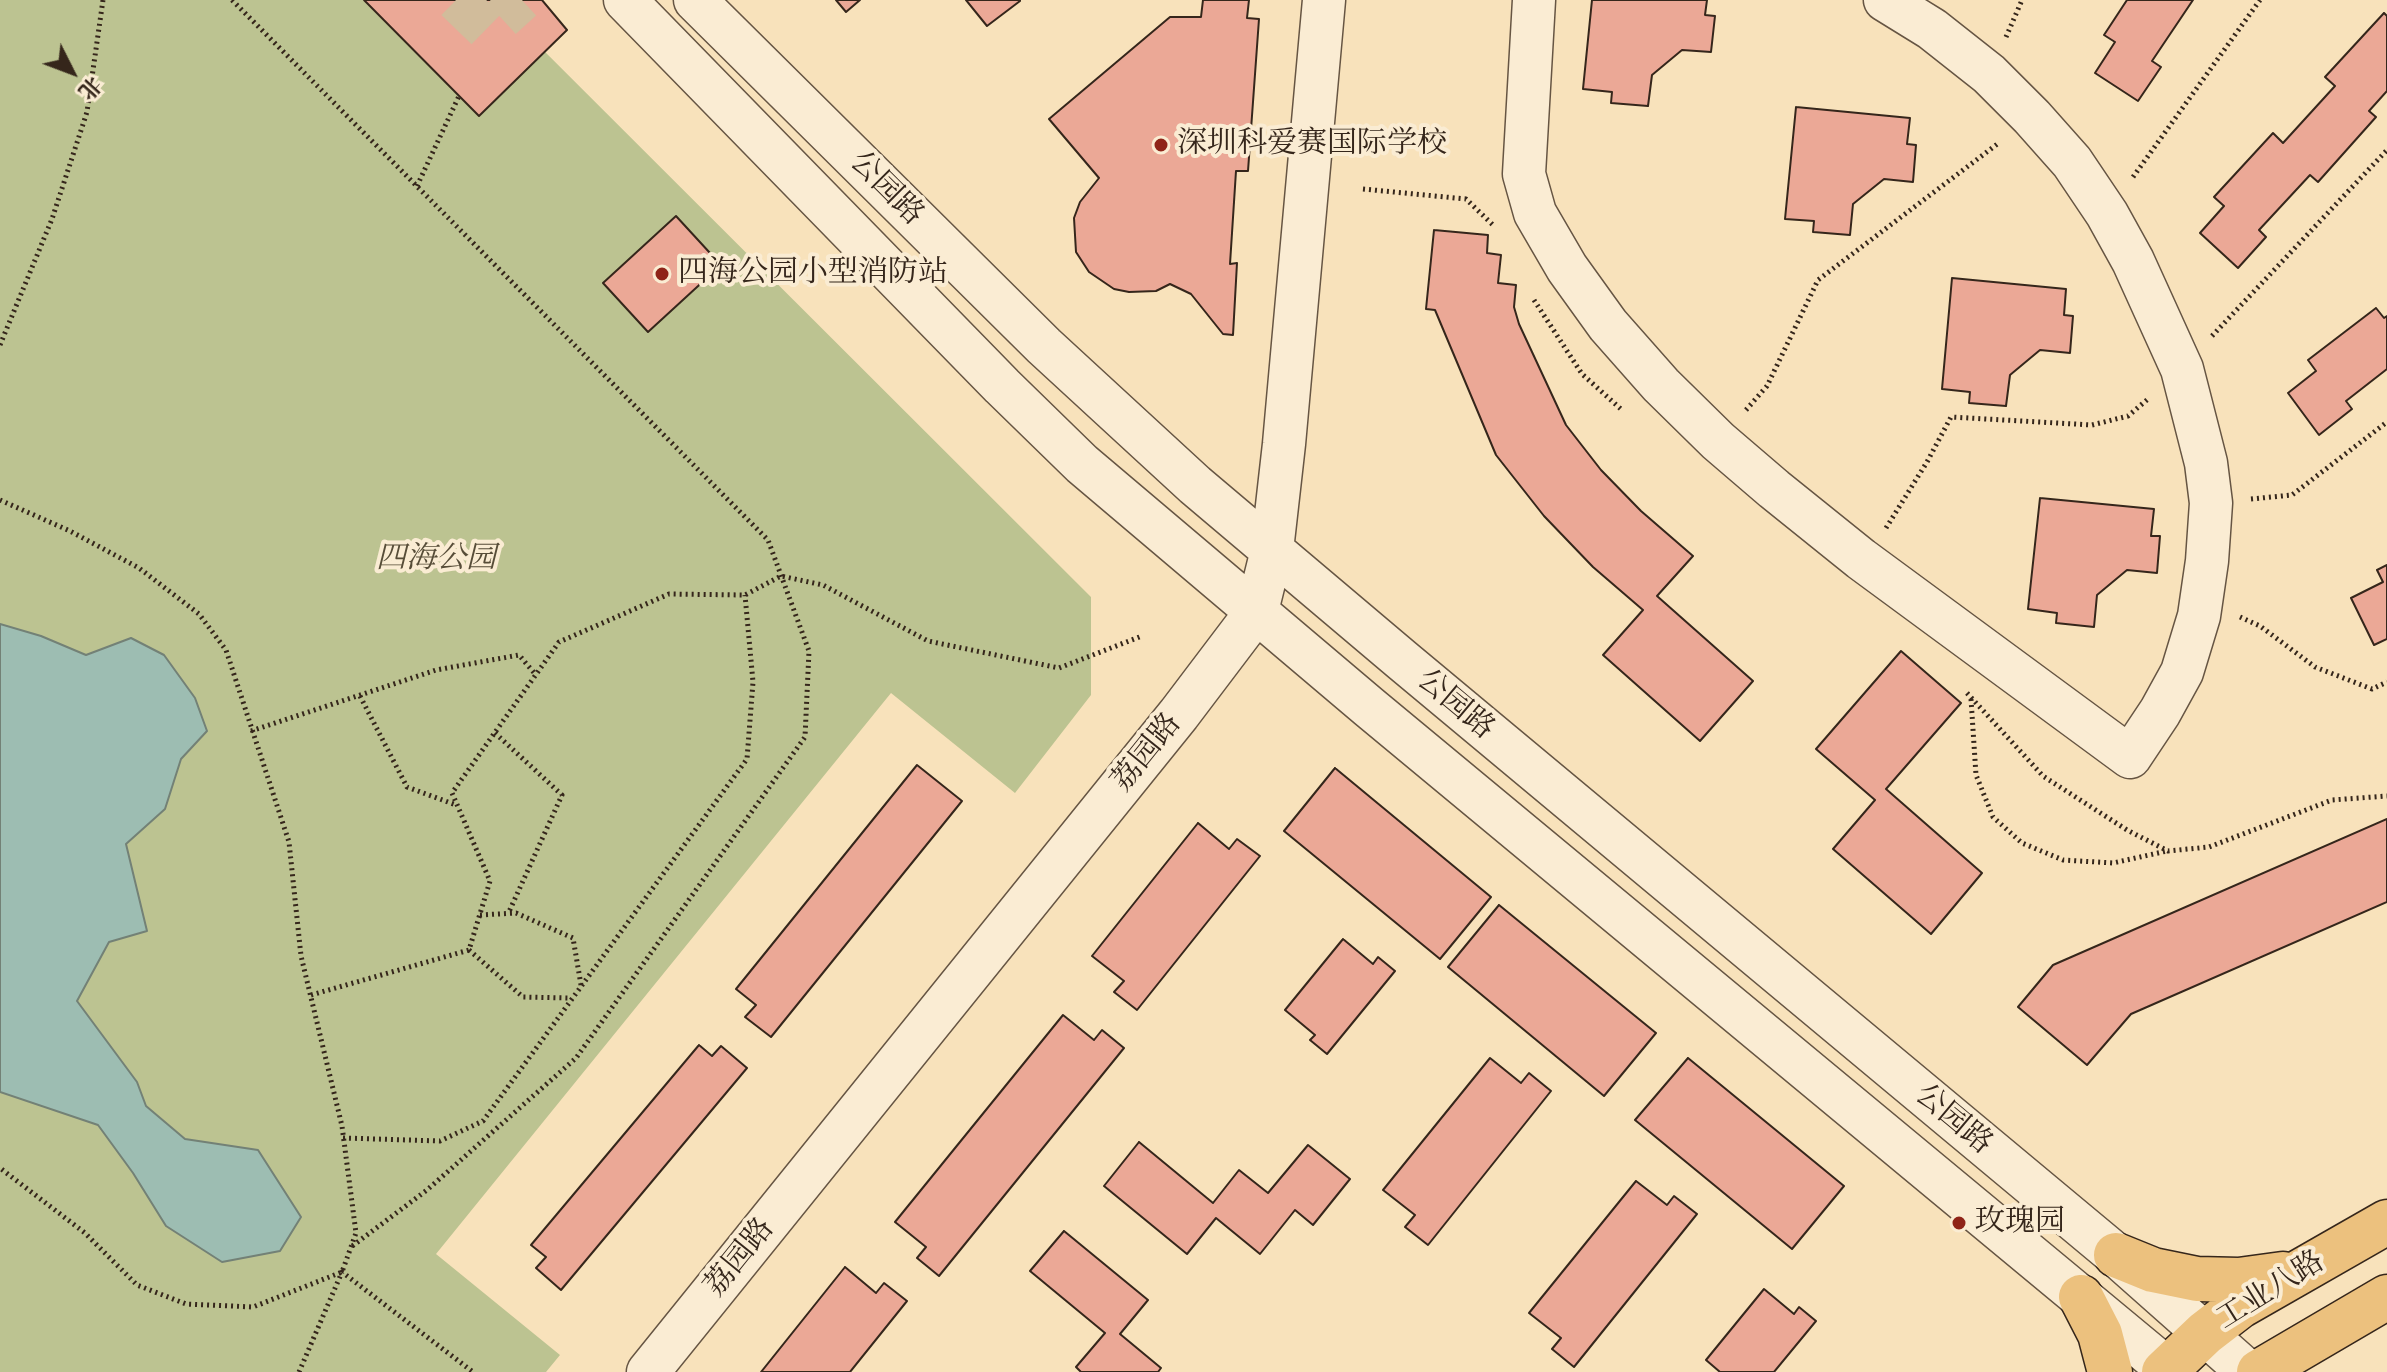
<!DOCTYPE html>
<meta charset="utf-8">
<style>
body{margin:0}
#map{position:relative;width:2387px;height:1372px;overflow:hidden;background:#f8e2bb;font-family:"IM FELL French Canon","Noto Serif SC",serif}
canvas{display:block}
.north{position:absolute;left:32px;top:32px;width:80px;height:80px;-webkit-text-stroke:6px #faecd3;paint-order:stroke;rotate:132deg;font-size:22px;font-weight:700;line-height:32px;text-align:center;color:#35261b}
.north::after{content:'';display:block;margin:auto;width:28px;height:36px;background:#35261b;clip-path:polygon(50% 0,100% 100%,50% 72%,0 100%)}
</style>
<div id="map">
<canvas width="2387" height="1372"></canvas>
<div class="north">北</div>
</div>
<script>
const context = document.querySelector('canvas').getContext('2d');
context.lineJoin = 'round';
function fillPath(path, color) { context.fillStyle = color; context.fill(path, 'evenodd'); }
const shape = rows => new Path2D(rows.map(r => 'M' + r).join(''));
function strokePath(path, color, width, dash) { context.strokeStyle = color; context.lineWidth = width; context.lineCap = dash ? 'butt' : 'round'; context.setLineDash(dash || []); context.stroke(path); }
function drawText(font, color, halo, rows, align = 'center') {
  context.font = font + ' "IM FELL French Canon","Noto Serif SC",serif'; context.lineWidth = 8; context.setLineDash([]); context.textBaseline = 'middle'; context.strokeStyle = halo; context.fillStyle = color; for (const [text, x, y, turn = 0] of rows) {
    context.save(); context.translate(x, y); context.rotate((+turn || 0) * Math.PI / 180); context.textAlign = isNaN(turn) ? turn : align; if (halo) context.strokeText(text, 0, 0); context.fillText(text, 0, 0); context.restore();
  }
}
fillPath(shape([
 [0,0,493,0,1091,597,1091,695,1015,793,891,693,436,1254,560,1355,546,1372,0,1372]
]), '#bcc391');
const water = shape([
 [0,624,41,636,86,655,131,638,164,655,195,698,207,731,181,759,165,809,126,844,147,931,109,942,77,1001,137,1082,146,1106,185,1139,258,1150,301,1217,280,1251,222,1262,166,1226,133,1173,98,1125,0,1092,0,624]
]);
fillPath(water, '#9dbdb2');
strokePath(water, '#738176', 2);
const building = shape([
 [364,0,542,0,567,30,479,116,364,0],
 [836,0,860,0,846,12,836,0],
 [966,0,1020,0,1020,1,987,26,966,0],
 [1203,0,1249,0,1247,18,1259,19,1248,171,1236,171,1230,264,1237,263,1233,335,1223,334,1191,294,1170,284,1156,291,1129,292,1114,289,1089,272,1076,252,1074,218,1080,202,1099,178,1049,119,1170,17,1201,17,1203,0],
 [1592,0,1707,0,1705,15,1715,16,1711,52,1682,50,1652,75,1648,106,1611,103,1612,92,1583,89,1592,0],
 [2127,0,2193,0,2152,61,2161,67,2138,101,2095,73,2115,42,2104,35,2127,0],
 [2384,13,2387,16,2387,91,2369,111,2376,117,2318,182,2310,175,2259,230,2266,237,2238,268,2200,233,2224,206,2214,197,2273,133,2283,143,2335,86,2325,77,2384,13],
 [1796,107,1910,118,1907,144,1916,145,1913,182,1884,179,1853,204,1850,235,1813,232,1814,221,1785,219,1796,107],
 [676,216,721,265,648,332,603,283,676,216],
 [1434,230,1488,235,1487,253,1501,255,1498,283,1516,285,1514,307,1519,324,1566,425,1601,470,1641,511,1693,556,1657,596,1753,681,1700,741,1603,655,1643,610,1593,567,1544,516,1496,455,1435,310,1426,309,1434,230],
 [1952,278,2066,289,2064,315,2073,316,2070,353,2040,350,2010,375,2006,406,1969,403,1970,392,1942,389,1952,278],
 [2376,308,2384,318,2387,316,2387,369,2346,401,2352,409,2319,435,2288,393,2316,371,2308,360,2376,308],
 [2040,498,2154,509,2151,536,2160,536,2157,573,2127,570,2097,595,2094,627,2056,623,2057,613,2028,609,2040,498],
 [2387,565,2387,639,2374,645,2351,598,2383,582,2377,570,2387,565],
 [1901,651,1961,703,1886,789,1982,873,1931,934,1833,849,1875,800,1816,749,1901,651],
 [917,765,962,801,771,1037,745,1017,756,1005,736,989,917,765],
 [1335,768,1491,897,1440,959,1284,831,1335,768],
 [2387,819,2387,902,2131,1014,2087,1065,2018,1007,2053,965,2387,819],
 [1198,823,1229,849,1237,839,1260,856,1137,1010,1114,992,1124,981,1092,956,1198,823],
 [1499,905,1656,1033,1604,1096,1448,967,1499,905],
 [1343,939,1373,964,1378,957,1395,971,1327,1054,1310,1040,1315,1035,1285,1010,1343,939],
 [1063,1015,1094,1040,1102,1030,1124,1048,939,1276,917,1258,926,1247,895,1222,1063,1015],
 [699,1045,712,1056,721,1046,747,1068,561,1290,536,1268,546,1257,531,1245,699,1045],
 [1490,1058,1521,1083,1529,1073,1551,1091,1428,1245,1405,1227,1415,1215,1383,1190,1490,1058],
 [1688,1058,1844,1186,1792,1249,1635,1120,1688,1058],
 [1139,1142,1213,1203,1239,1170,1268,1193,1308,1145,1350,1179,1313,1225,1295,1210,1260,1254,1216,1218,1187,1254,1104,1186,1139,1142],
 [1636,1181,1667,1205,1674,1196,1697,1214,1574,1367,1552,1349,1561,1338,1529,1313,1636,1181],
 [1064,1231,1148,1300,1120,1334,1161,1368,1158,1372,1081,1372,1076,1367,1105,1333,1030,1271,1064,1231],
 [845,1267,876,1293,884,1283,907,1301,850,1372,761,1372,845,1267],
 [1764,1289,1794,1314,1799,1307,1816,1321,1774,1372,1720,1372,1706,1360,1764,1289]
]);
fillPath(building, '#eba896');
strokePath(building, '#35261b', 2);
strokePath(shape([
 [456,0,488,31,522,0]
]), '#d1bc9b', 42, [42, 21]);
const minor = shape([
 [625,0,1002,386,1082,464,1369,707,2171,1372],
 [695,0,1044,346,1195,485,1402,660,2116,1255,2248,1372],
 [1534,0,1524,174,1535,213,1567,268,1608,325,1661,385,1718,441,1774,489,1861,559,2130,757,2160,712,2182,672,2199,616,2207,561,2211,503,2206,463,2182,369,2133,261,2107,214,2072,162,2032,117,1989,74,1932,29,1885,0],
 [648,1372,1179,714,1257,611,1272,550,1284,444,1324,0]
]);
const major = shape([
 [2116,1255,2153,1270,2197,1279,2239,1280,2283,1274],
 [2081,1297,2100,1334,2110,1372],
 [2164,1372,2205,1333,2240,1306,2387,1222],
 [2259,1372,2387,1297]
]);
strokePath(minor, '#665543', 45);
strokePath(major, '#35261b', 47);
strokePath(shape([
 [232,0,768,540,809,651,805,737,576,1058,427,1190,351,1247],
 [2006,37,2022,0],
 [2133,177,2260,0],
 [417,186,459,96],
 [1363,189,1466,199,1493,225],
 [1534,300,1582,374,1622,410],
 [2212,336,2387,150],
 [0,345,52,219,87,112,103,0],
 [1746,410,1767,386,1818,280,2000,142],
 [2251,499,2292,495,2387,422],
 [0,500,70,531,139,568,199,614,226,650,289,842,301,956,342,1126,356,1233,342,1272,253,1307,186,1304,137,1285,85,1233,0,1168],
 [1886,528,1927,462,1951,417,2092,425,2128,416,2148,399],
 [2240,617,2260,626,2315,667,2372,689,2387,682],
 [1967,693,2043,776,2127,830,2168,851,2209,847,2332,800,2387,796],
 [360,696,407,787,456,805],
 [1971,699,1976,775,1993,817,2022,843,2063,860,2113,863,2167,851],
 [251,731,436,670,519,655,536,675],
 [495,733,562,795,508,914],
 [480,915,516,913,573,938,581,985],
 [469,950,523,997,571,998],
 [311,995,469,950,490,881,452,793,559,642,669,594,745,595,781,576,823,585,928,641,1059,668,1142,636],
 [343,1138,440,1141,483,1121,747,759,753,682,745,595],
 [299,1372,342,1272,473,1372]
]), '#35261b', 5, [2, 4]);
strokePath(minor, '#faecd3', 42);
strokePath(major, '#ecc17e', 44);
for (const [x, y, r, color] of [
 [1161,145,8,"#8f2418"],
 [662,274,8,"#8f2418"],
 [1959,1223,8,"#8f2418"]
]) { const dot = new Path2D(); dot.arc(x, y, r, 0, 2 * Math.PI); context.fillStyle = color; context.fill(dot); strokePath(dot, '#faecd3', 3); }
drawText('30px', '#35261b', '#faecd3', [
 ["深圳科爱赛国际学校",1177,145],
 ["四海公园小型消防站",678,274],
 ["玫瑰园",1975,1223]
], 'left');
drawText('30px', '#35261b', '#faecd3', [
 ["公园路",886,189,45],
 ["公园路",1455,705,40],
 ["荔园路",1147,753,-51],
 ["公园路",1953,1120,40],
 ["荔园路",740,1258,-51],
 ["工业八路",2271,1291,-32]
]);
drawText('italic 30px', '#574d38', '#faecd3', [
 ["四海公园",436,560]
]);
</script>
